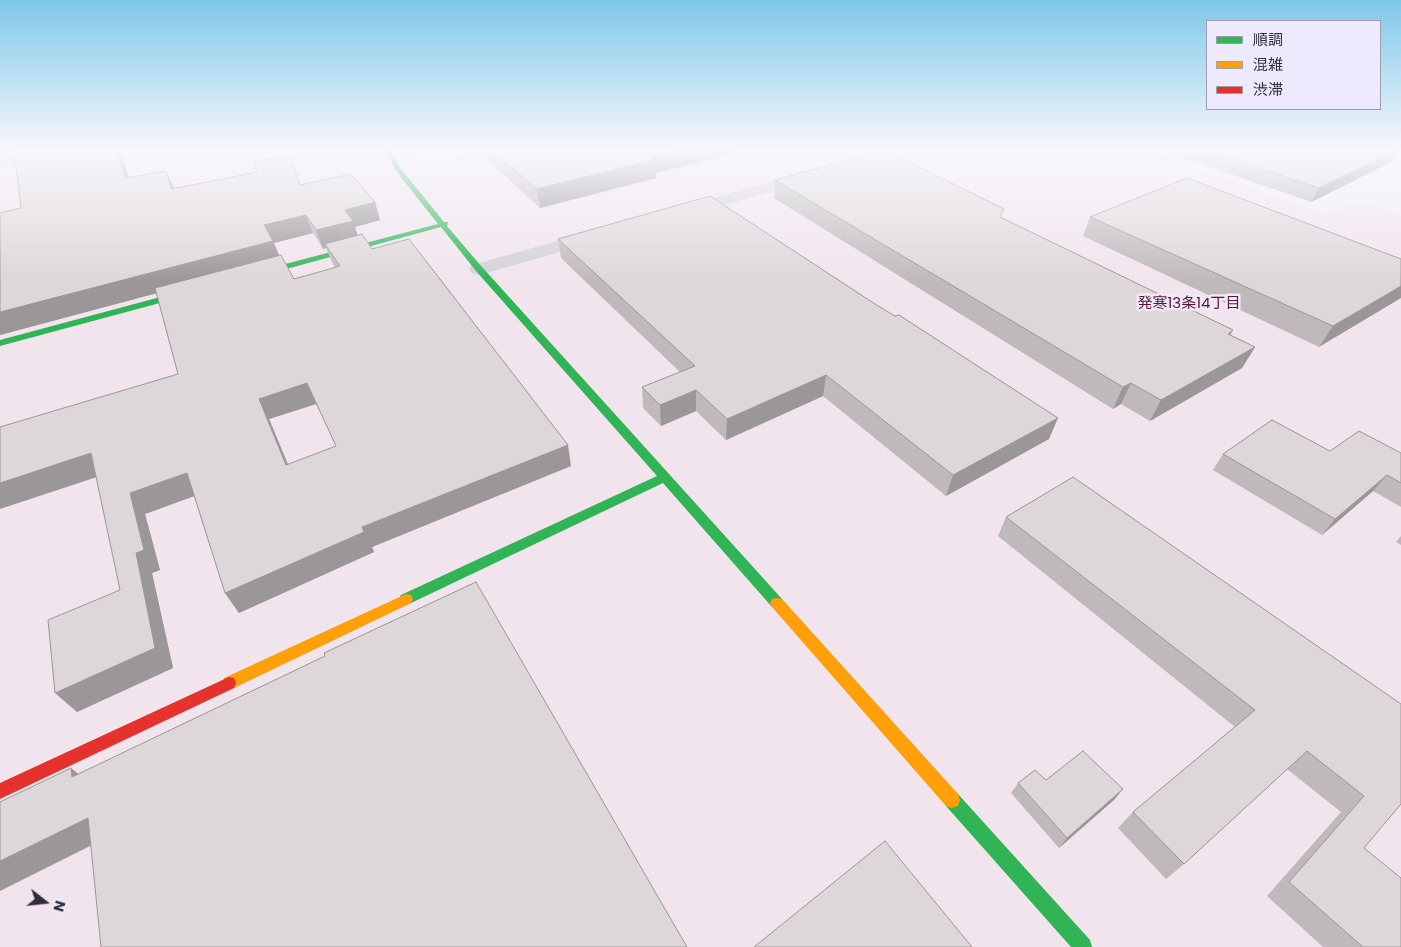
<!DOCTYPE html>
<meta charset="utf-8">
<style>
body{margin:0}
#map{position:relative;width:1401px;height:947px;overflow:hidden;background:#f0eef9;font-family:Poppins,"Noto Sans JP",sans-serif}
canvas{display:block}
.legend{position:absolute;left:1206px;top:20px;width:175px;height:90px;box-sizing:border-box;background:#edeafd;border:1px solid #a19faf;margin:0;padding:6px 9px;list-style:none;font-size:15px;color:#302e3a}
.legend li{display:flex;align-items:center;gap:10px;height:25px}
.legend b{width:25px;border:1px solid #a19faf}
.north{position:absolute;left:20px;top:877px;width:50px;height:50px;-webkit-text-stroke:4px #edeafd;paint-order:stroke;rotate:106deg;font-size:14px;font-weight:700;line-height:20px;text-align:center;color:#302e3a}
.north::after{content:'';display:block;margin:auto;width:18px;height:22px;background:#302e3a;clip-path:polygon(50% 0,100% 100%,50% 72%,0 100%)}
</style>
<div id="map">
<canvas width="1401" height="947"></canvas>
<ul class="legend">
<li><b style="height:6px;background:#30b455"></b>順調</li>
<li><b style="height:6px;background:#ff9f0a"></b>混雑</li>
<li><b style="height:6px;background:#e5322d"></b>渋滞</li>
</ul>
<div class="north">N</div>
</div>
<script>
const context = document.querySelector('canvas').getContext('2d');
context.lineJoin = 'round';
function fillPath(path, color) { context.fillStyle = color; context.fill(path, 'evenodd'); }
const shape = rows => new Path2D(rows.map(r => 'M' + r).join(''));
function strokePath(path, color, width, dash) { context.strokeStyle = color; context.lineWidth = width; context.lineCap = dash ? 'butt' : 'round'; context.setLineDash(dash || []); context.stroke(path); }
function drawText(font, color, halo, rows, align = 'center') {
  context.font = font + ' Poppins,"Noto Sans JP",sans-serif'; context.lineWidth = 5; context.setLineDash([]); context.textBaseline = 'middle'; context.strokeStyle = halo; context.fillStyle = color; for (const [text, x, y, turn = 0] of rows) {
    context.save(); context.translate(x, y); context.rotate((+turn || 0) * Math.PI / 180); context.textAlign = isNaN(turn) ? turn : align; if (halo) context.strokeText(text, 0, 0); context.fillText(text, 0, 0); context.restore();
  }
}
fillPath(shape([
 [0,150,412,150,420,165,488,150,1150,150,1325,214,1362,202,1401,215,1401,947,0,947]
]), '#f2e4ed');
fillPath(shape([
 [54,150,86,150,83,153,78,155,0,169,0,159,54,150],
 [888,150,912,150,909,153,854,169,848,167,846,164,848,161,888,150],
 [810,171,816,173,818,176,816,179,683,217,677,216,674,212,677,208,810,171],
 [596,230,603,232,605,236,603,240,479,275,472,273,469,269,472,265,596,230]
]), '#d2d1d5');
fillPath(shape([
 [385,150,391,150,401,169,444,222,448,222,447,226,482,267,782,599,784,603,782,607,777,608,772,607,663,483,411,603,406,604,401,603,399,599,401,595,657,476,476,271,441,227,253,278,247,278,247,274,438,224,396,171,385,150],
 [194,288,198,291,197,293,0,346,0,340,194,288],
 [952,792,958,794,1090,940,1092,947,1071,947,946,806,944,800,946,794,952,792]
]), '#30b455');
fillPath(shape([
 [406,594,411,595,413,599,411,603,234,688,229,689,224,688,222,683,224,678,406,594],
 [777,598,782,599,958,794,960,800,958,806,952,808,946,806,772,607,770,603,772,599,777,598]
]), '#ff9f0a');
fillPath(shape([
 [229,677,234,678,236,683,234,688,0,799,0,783,229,677]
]), '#e5322d');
fillPath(shape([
 [0,150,119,150,129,178,174,189,300,185,375,202,380,220,355,227,357,235,372,249,571,466,372,547,374,552,239,613,225,593,194,496,145,514,160,570,152,573,173,668,77,712,120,590,178,374,157,293,0,335,21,208,15,153],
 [313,233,323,249,326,248,332,262,335,268,294,279,279,256,274,243],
 [316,404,336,446,288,465,269,419],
 [479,150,747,150,656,173,656,178,540,208,480,153],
 [1160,150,1400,150,1393,161,1311,202],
 [775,180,1001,218,1233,330,1231,335,1255,347,1242,368,1150,421,1121,404,1113,409,774,198],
 [1090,217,1401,259,1319,347,1083,236],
 [558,239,1049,439,946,496,823,396,726,440,696,411,661,426,643,408,642,387,680,372,561,258],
 [1330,451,1401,453,1401,507,1373,491,1322,535,1213,470,1223,454],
 [1006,517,1401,704,1364,848,1401,947,1323,947,1267,896,1341,812,1287,769,1184,864,1166,879,1118,828,1133,812,1235,727,998,536],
 [1401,536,1401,545,1396,542],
 [1046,780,1115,799,1059,848,1011,793,1018,783]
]), '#bfb9bb');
fillPath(shape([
 [0,150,45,150,22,151,0,155],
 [116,150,119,150,135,196,126,178],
 [678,150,747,150,656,173,656,178,540,208,537,189,650,156],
 [1397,150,1400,150,1393,161,1311,202,1319,188],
 [166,171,174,188,181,206,172,189],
 [375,202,380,220,355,227,359,239,325,244,326,248,323,249,316,230,345,210],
 [306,215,313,233,274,243,281,260,0,335,0,312,264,225],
 [1401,286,1401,298,1319,347,1333,326],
 [1255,347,1242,368,1150,421,1161,400],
 [826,375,823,396,726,440,727,419],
 [307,383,316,404,269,419,297,486,286,465,259,399],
 [1131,383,1121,404,1113,409,1123,387],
 [696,390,696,411,661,426,660,405],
 [1058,418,1049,439,946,496,953,475],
 [568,445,571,466,372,547,374,552,239,613,225,593,362,527],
 [91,453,106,474,0,509,0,483],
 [187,473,200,494,145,514,160,570,152,573,173,668,77,712,55,693,155,648,136,553,130,493],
 [1387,475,1373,491,1322,535,1335,519],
 [71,768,94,787,72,777],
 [1123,789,1115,799,1059,848,1067,838],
 [88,818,112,835,0,891,0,861]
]), '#9b9698');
const building = shape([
 [14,150,116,150,126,178,166,171,172,189,257,172,253,162,290,156,300,185,351,174,375,202,345,210,353,221,316,230,306,215,264,225,273,241,0,312,0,213,21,208,14,150],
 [491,150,678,150,650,156,655,160,537,189,491,150],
 [884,150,1004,209,1000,217,1233,330,1228,334,1255,347,1161,400,1131,383,1123,387,775,180,884,150],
 [1204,150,1397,150,1319,188,1204,150],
 [1187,178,1401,259,1401,286,1333,326,1090,217,1187,178],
 [710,196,875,304,895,316,899,315,1058,418,953,475,826,375,727,419,696,390,660,405,642,387,695,366,558,239,710,196],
 [362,234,372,249,409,239,568,445,362,527,364,532,225,593,187,473,130,493,144,550,136,553,155,648,55,693,48,620,120,590,91,453,0,483,0,427,178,374,155,288,281,255,294,279,340,266,325,244,362,234],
 [307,383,336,446,286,465,259,399,307,383],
 [1272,420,1330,451,1359,431,1401,453,1401,483,1387,475,1335,519,1223,454,1272,420],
 [1073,477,1401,704,1401,804,1364,848,1401,878,1401,947,1363,947,1289,882,1364,796,1307,751,1184,864,1133,812,1255,710,1006,517,1073,477],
 [476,582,687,947,101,947,88,818,0,861,0,802,71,768,72,777,325,656,324,653,476,582],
 [1083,751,1123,789,1067,838,1018,783,1035,770,1046,780,1083,751],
 [885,841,972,947,754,947,885,841]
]);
fillPath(building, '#ded7d9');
strokePath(building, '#9b9698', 1);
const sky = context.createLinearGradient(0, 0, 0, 282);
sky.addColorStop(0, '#7fc8e9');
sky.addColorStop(0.53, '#f8f7fc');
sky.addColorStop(1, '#f8f7fc00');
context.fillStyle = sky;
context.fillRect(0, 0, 1401, 282);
drawText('15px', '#5c1729', '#edeafd', [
 ["発寒13条14丁目",1189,304]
]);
</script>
